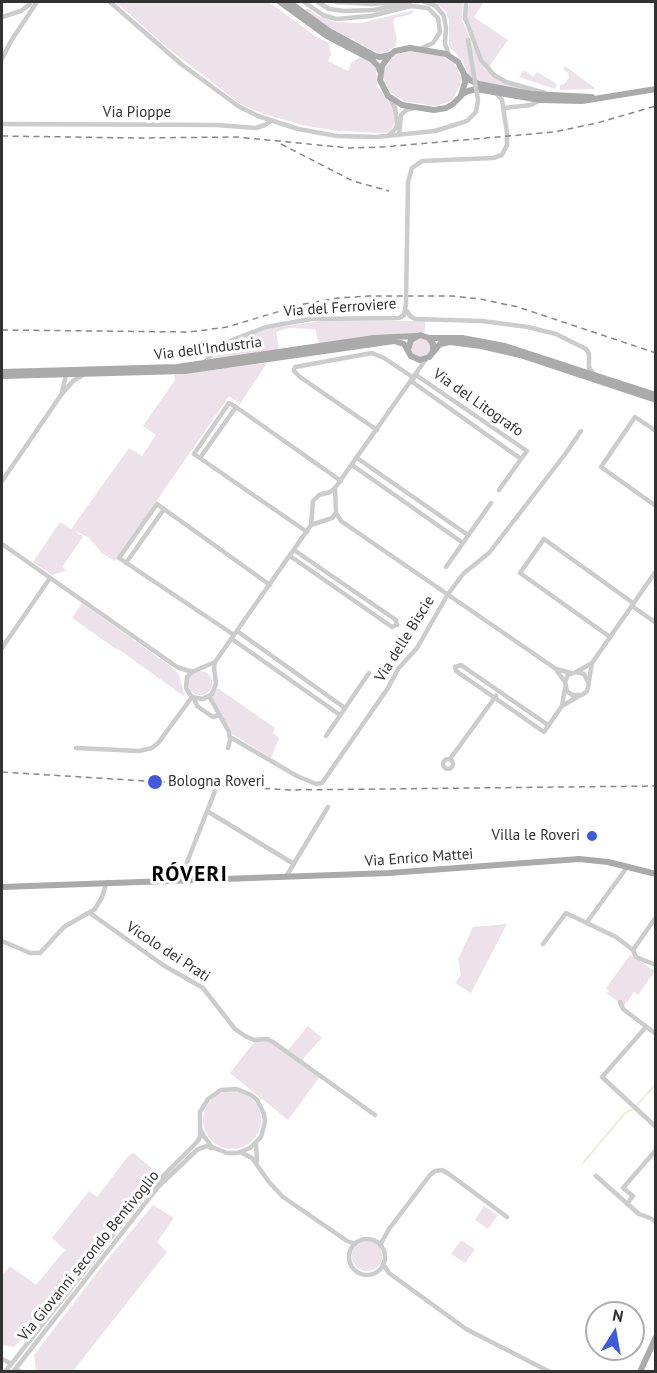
<!DOCTYPE html>
<meta charset="utf-8">
<style>
body{margin:0}
#map{position:relative;width:657px;height:1373px;overflow:hidden;background:#fff;font-family:"PT Sans",sans-serif}
canvas{display:block}
.frame{position:absolute;inset:0;border:3px solid #323232;pointer-events:none}
.north{position:absolute;left:585px;top:1301px;width:60px;height:60px;box-sizing:border-box;background:#fff;border:2px solid #adadad;border-radius:50%;rotate:11deg;font-size:16px;font-weight:700;line-height:24px;text-align:center;color:#323232}
.north::after{content:'';display:block;margin:auto;width:21px;height:27px;background:#3e5bdf;clip-path:polygon(50% 0,100% 100%,50% 72%,0 100%)}
</style>
<div id="map">
<canvas width="657" height="1373"></canvas>
<div class="frame"></div>
<div class="north">N</div>
</div>
<script>
const context = document.querySelector('canvas').getContext('2d');
context.lineJoin = 'round';
function fillPath(path, color) { context.fillStyle = color; context.fill(path, 'evenodd'); }
const shape = rows => new Path2D(rows.map(r => 'M' + r).join(''));
function strokePath(path, color, width, dash) { context.strokeStyle = color; context.lineWidth = width; context.lineCap = dash ? 'butt' : 'round'; context.setLineDash(dash || []); context.stroke(path); }
function drawText(font, color, halo, rows, align = 'center') {
  context.font = font + ' "PT Sans",sans-serif'; context.lineWidth = 6; context.setLineDash([]); context.textBaseline = 'middle'; context.strokeStyle = halo; context.fillStyle = color; for (const [text, x, y, turn = 0] of rows) {
    context.save(); context.translate(x, y); context.rotate((+turn || 0) * Math.PI / 180); context.textAlign = isNaN(turn) ? turn : align; if (halo) context.strokeText(text, 0, 0); context.fillText(text, 0, 0); context.restore();
  }
}
fillPath(shape([
 [116,2,269,2,315,36,329,43,331,55,328,61,348,71,351,63,360,57,371,62,376,69,377,86,393,107,394,124,392,128,387,133,337,131,307,126,267,115,242,105,169,49],
 [435,2,463,2,462,20,480,62,486,70,496,78,539,92,482,82,470,77,462,60,449,46,449,20,446,11],
 [469,2,484,2,474,17,508,40,489,67,482,57,467,16],
 [307,8,317,15,335,22,361,23,414,10,412,14,395,18,393,22,397,39,396,46,386,52,378,53,325,25,305,10],
 [409,51,442,56,455,64,461,78,460,86,451,101,435,106,404,101,389,91,383,77,385,68,394,55],
 [565,66,595,88,594,89,560,90,560,85,564,84,569,78,568,73,563,69],
 [524,70,533,77,537,72,557,84,555,89,519,77],
 [328,320,425,321,425,332,319,344,315,329,289,328,276,332,279,350,210,361,232,342,266,329],
 '411 348a10 10 0 1 1 20 0a10 10 0 1 1-20 0Z',
 [267,363,240,404,229,396,115,561,102,553,88,537,75,531,83,537,62,567,66,570,65,571,52,575,33,562,60,522,71,529,129,448,142,456,156,435,143,426,175,380,174,375],
 [82,603,174,669,179,675,185,697,121,651,113,647,72,618],
 '188 683a12 12 0 1 1 24 0a12 12 0 1 1-24 0Z',
 [216,689,219,689,275,728,273,733,279,738,271,758,232,734,212,698],
 [507,924,471,993,455,983,461,975,458,959,473,927],
 [630,955,655,971,638,995,634,992,624,1006,606,993,609,991,606,988],
 [308,1026,322,1038,302,1060,321,1075,288,1120,230,1073,258,1037,288,1050],
 '203 1120a29 29 0 1 1 58 0a29 29 0 1 1-58 0Z',
 [134,1153,157,1173,116,1222,45,1316,14,1347,2,1345,2,1275,10,1266,36,1285,65,1250,52,1238,89,1191,97,1197,129,1155],
 [153,1205,174,1218,157,1242,167,1252,73,1371,36,1371,34,1355,99,1270],
 [484,1206,498,1215,488,1229,475,1220],
 [461,1240,475,1249,465,1263,451,1254],
 '352 1256a15 15 0 1 1 30 0a15 15 0 1 1-30 0Z'
]), '#eee2ea');
strokePath(shape([
 [636,1106,656,1084],
 [583,1163,625,1113,633,1109]
]), '#e4eccf', 1.5);
strokePath(shape([
 [110,2,181,64,238,106,258,116,298,129,337,136,376,137,435,131],
 [304,2,323,15,336,19,371,16,411,6,428,8,438,18,440,32,433,43,420,49],
 [318,2,329,9,344,11,374,10,410,2],
 [336,2,373,4,398,2],
 [425,2,436,6,444,16,446,28,445,44,449,55],
 [2,17,21,11,30,4],
 [465,17,481,60,494,75,506,82,545,93],
 [465,19,466,2],
 [2,59,11,41,37,2],
 [504,108,531,105,540,100],
 [2,124,217,125,256,128,265,125,271,121],
 [399,135,401,115,406,110,414,108],
 [388,136,396,128,397,124,395,108,390,98],
 [408,182,412,168,422,161,493,158,502,155,507,145,507,133,502,100,497,94],
 [407,311,410,316,415,319,482,321,528,327,556,334,586,349,589,354,589,368,594,374],
 [204,363,214,352,232,340,266,327,311,319,399,318,404,315,406,304],
 [411,381,521,459,527,451,416,375],
 [62,392,67,371],
 [236,407,229,403,194,454,307,532],
 [377,430,300,377,294,371,295,367,372,353,384,358,414,378],
 [656,431,635,417,601,467,656,506],
 [200,458,236,407,341,481],
 [357,458,468,535],
 [352,465,463,543],
 [2,481,61,395,73,381,83,375],
 [499,490,521,459],
 [164,509,157,504,119,558,234,635],
 [336,513,341,521,556,669,571,673],
 [311,525,332,518,336,513,335,488],
 [2,544,177,667,192,672],
 [290,556,392,627,397,625,396,620,294,550],
 [126,563,164,509,270,585],
 [446,567,491,503],
 [632,606,656,623],
 [237,631,345,708],
 [610,637,520,573,544,539,633,603],
 [232,639,340,715],
 [2,648,50,578],
 [215,662,192,672,187,677,186,688,192,697,203,699,212,694,216,684,214,667,215,662,311,525,313,501,319,495,330,492,335,488,426,359],
 [557,671,565,682,567,691,572,695,582,695,587,691,589,684,584,674,576,672,568,675,565,682],
 [576,672,592,663,656,571],
 [589,681,592,663],
 [209,696,229,732,230,740,228,748],
 [194,698,197,706,210,715,213,717,219,715],
 [562,706,565,688],
 [548,725,461,665,455,667,456,671,544,732,562,706,579,696],
 [326,736,369,673],
 [230,737,297,776,316,784,322,783,388,688,398,669,417,648,448,594,464,573,489,553,566,453,581,431],
 [76,748,139,751,152,748,159,742,192,697],
 '443 764a5 5 0 1 1 10 0a5 5 0 1 1-10 0Z',
 [450,759,496,696],
 [207,811,294,864],
 [287,875,328,807],
 [180,880,215,791],
 [90,913,163,965,203,988,235,1029,245,1036,254,1040,267,1039,273,1042,375,1115],
 [587,922,628,866],
 [2,941,30,953,40,953,64,927,95,909,102,897,107,882],
 [543,944,566,913,616,937,633,950,636,957,656,965],
 [633,950,656,917],
 [620,1002,623,1009,656,1034],
 [646,1027,602,1077,656,1127],
 [256,1144,257,1161],
 [242,1153,252,1158,269,1182,283,1197,347,1241,355,1244],
 [596,1176,639,1214,650,1218,656,1222],
 [627,1204,633,1196,623,1188,656,1150],
 '349 1257a18 18 0 1 1 36 0a18 18 0 1 1-36 0Z',
 [380,1245,389,1229,430,1175,435,1171,442,1170,449,1174,507,1217],
 [383,1264,389,1273,466,1329,550,1372],
 [2,1359,8,1362],
 [19,1371,20,1372],
 [5,1372,145,1194,197,1142,200,1137,200,1112,208,1099,221,1090,237,1089,251,1095,257,1100,264,1114,265,1122,261,1137,250,1148,237,1153,227,1153,212,1147,203,1135,200,1128],
 [13,1372,158,1187,198,1149,207,1146,211,1148]
]), '#ccc', 4.5);
strokePath(shape([
 [280,2,327,36,371,59,378,66,381,73],
 [289,2,329,31,375,56,380,57,390,55],
 [410,48,446,54,458,62,464,74,465,82,461,96,453,104,446,108,434,110,402,105,388,96,380,80,382,66,390,55,395,51,410,48],
 [465,75,470,80,479,84,531,94,592,97],
 [461,95,468,91,476,89,540,100,582,101,656,89],
 [429,338,462,338,505,346,656,395],
 [408,350,411,340,420,335,429,338,433,344,433,351],
 [2,372,177,367,374,338,416,336],
 [2,376,185,371,394,341,404,344,411,356,420,360,429,357,440,344,450,342,481,346,520,355,656,400],
 [2,887,389,873,579,859,608,862,656,874],
 [640,1372,656,1337]
]), '#aaa', 6);
strokePath(shape([
 [2,136,137,138,237,137,349,148,383,147,554,132,597,123,656,106],
 [281,144,353,181,389,191],
 [2,330,190,332,227,327,304,304,338,298,369,296,452,296,480,299,518,307,656,353],
 [2,772,289,790,656,786]
]), '#878787', 1.5, [6, 4.5]);
strokePath(shape([
 [435,131,467,121,476,112,478,100,468,40],
 [406,304,408,182]
]), '#ccc', 4.5);
for (const [x, y, r, color] of [
 [155,782,8,"#3e5bdf"],
 [592,836,6,"#3e5bdf"]
]) { const dot = new Path2D(); dot.arc(x, y, r, 0, 2 * Math.PI); context.fillStyle = color; context.fill(dot); strokePath(dot, '#fff', 2); }
drawText('15px', '#323232', '#fff', [
 ["Via Pioppe",137,113],
 ["Via del Ferroviere",340,308,-4],
 ["Via dell'Industria",208,349,-7],
 ["Via del Litografo",478,403,35],
 ["Via delle Biscie",405,639,-58],
 ["Via Enrico Mattei",419,858,-4],
 ["Vicolo dei Prati",168,952,33],
 ["Via Giovanni secondo Bentivoglio",89,1256,-51]
]);
drawText('15px', '#323232', '#fff', [
 ["Bologna Roveri",168,782],
 ["Villa le Roveri",580,836,"right"]
], 'left');
context.letterSpacing = '1.5px';
drawText('bold 21px', '#000', '#fff', [
 ["RÓVERI",190,875]
]);
context.letterSpacing = '0px';
</script>
